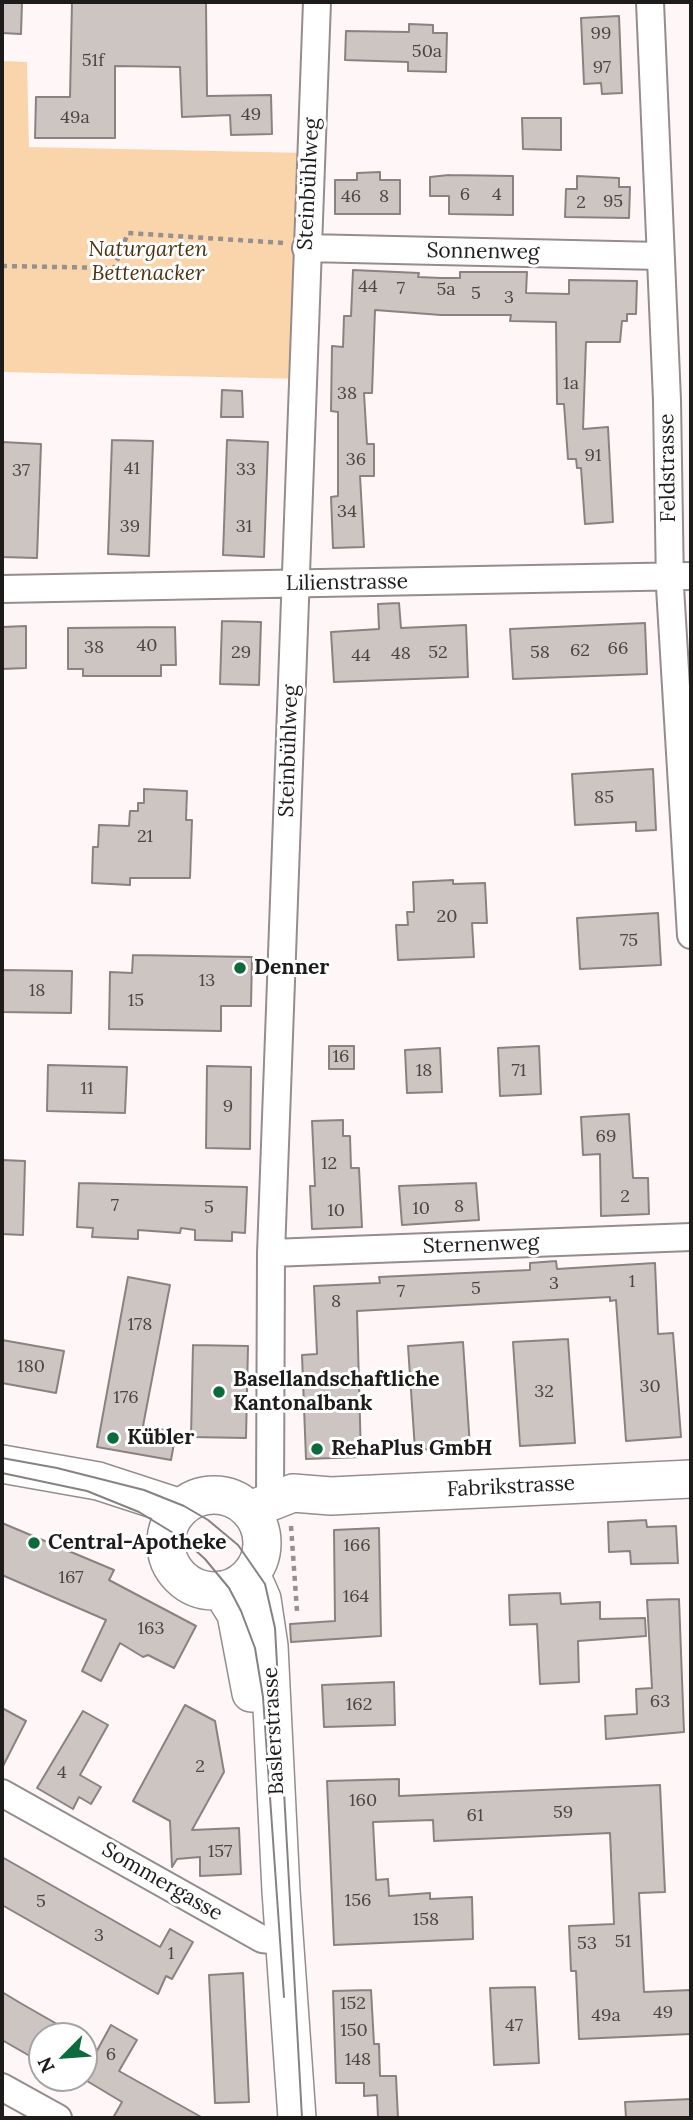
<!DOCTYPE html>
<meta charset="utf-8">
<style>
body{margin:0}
#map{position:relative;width:693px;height:2120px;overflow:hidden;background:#fff7f7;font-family:Lora,serif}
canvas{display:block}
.frame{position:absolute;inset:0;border:4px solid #1e1b1b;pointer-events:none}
.north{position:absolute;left:28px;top:2022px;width:70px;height:70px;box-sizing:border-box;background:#fff;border:2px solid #a5a4a4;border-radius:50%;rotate:245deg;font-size:19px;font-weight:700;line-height:28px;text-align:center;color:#1e1b1b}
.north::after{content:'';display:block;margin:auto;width:24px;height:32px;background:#0d6a3d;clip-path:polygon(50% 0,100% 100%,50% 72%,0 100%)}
</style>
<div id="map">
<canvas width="693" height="2120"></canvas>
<div class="frame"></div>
<div class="north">N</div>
</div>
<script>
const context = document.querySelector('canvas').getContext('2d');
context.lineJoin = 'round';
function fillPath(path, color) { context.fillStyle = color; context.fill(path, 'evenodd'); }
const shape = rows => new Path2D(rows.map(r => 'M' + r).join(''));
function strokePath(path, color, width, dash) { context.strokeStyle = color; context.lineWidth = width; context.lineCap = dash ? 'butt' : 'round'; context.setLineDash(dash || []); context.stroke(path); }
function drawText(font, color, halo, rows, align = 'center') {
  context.font = font + ' Lora,serif'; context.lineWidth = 6; context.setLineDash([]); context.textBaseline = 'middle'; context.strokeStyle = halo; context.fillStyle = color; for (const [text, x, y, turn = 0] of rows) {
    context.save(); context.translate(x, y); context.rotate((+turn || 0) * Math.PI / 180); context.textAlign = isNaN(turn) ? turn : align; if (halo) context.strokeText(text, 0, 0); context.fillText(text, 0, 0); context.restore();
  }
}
fillPath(shape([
 [2,61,27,62,29,147,310,153,302,379,2,372]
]), '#fad5ac');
const building = shape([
 [2,2,22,2,21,34,2,33,2,2],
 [72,2,206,3,207,96,271,95,272,134,231,135,230,115,182,117,180,67,115,66,115,138,35,138,36,97,70,97,72,2],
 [619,16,622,93,602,94,601,83,584,84,581,18,619,16],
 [409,24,433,25,433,33,447,33,446,72,408,71,408,62,345,60,346,31,409,32,409,24],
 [522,118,561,118,561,150,523,149,522,118],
 [380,172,380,180,400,180,400,214,335,214,335,180,357,180,357,173,380,172],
 [449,175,513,176,513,215,449,214,449,196,430,196,430,177,449,175],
 [577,176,619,178,619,187,630,187,629,218,565,217,566,189,577,189,577,176],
 [353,270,419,273,418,277,441,278,460,278,460,272,527,272,526,293,569,294,569,280,637,281,636,314,627,314,627,321,622,321,620,342,586,342,583,429,608,427,613,522,585,524,581,468,577,468,576,459,568,459,564,404,557,404,556,322,510,321,511,315,441,315,375,310,372,393,364,393,367,444,374,444,374,476,360,476,364,547,333,548,331,497,338,496,338,412,331,411,332,346,343,347,344,316,351,316,353,270],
 [222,390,242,391,243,417,221,417,222,390],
 [112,440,153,441,149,556,108,554,112,440],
 [227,440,268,442,264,557,223,555,227,440],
 [2,442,41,444,37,558,2,557,2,442],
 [399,603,401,628,466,625,468,677,334,682,331,632,379,629,378,604,399,603],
 [222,621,261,622,259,685,220,684,222,621],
 [645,623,647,674,513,679,510,629,645,623],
 [26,626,26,668,2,669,2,627,26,626],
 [175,627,176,665,161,665,161,676,83,676,83,669,68,669,68,628,175,627],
 [653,769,656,830,636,831,636,822,575,825,572,774,653,769],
 [144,789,187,791,186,820,192,820,190,878,130,878,130,885,92,883,93,847,98,847,99,825,129,826,130,811,138,811,138,803,144,803,144,789],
 [453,880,453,884,485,883,487,923,472,923,474,957,398,960,396,925,408,925,407,912,414,912,413,882,453,880],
 [658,913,661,965,580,969,577,918,658,913],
 [133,955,252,957,251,1006,221,1006,221,1031,109,1029,110,972,132,973,133,955],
 [2,970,72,971,71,1013,2,1012,2,970],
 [329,1046,354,1046,354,1069,329,1069,329,1046],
 [539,1046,541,1094,500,1096,498,1048,539,1046],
 [440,1048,442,1092,407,1093,405,1050,440,1048],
 [48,1065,127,1067,125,1113,47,1111,48,1065],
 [207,1066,251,1067,250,1149,206,1148,207,1066],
 [629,1114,633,1178,648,1178,649,1214,601,1216,600,1154,583,1155,581,1117,629,1114],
 [343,1120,343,1136,350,1136,351,1168,359,1168,362,1227,312,1229,310,1186,315,1186,312,1121,343,1120],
 [2,1160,25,1161,23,1235,2,1234,2,1160],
 [79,1183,247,1187,245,1233,232,1232,232,1241,195,1240,195,1230,181,1228,180,1233,138,1230,138,1239,92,1237,93,1228,77,1227,79,1183],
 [476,1183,479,1220,402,1225,399,1186,476,1183],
 [556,1261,557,1269,655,1263,658,1334,673,1333,681,1437,626,1441,616,1300,610,1301,610,1297,357,1311,361,1457,306,1459,302,1355,317,1354,314,1286,380,1283,379,1277,530,1270,530,1263,556,1261],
 [128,1277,170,1285,143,1426,176,1432,171,1460,97,1447,128,1277],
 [568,1339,575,1443,520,1446,513,1342,568,1339],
 [2,1340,64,1351,56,1393,2,1383,2,1340],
 [463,1342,470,1447,415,1450,408,1346,463,1342],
 [193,1345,248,1346,246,1438,191,1437,193,1345],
 [646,1520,647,1527,676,1526,678,1563,631,1564,630,1551,609,1552,608,1522,646,1520],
 [2,1523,114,1570,109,1580,196,1626,174,1668,148,1655,143,1657,120,1643,101,1681,82,1671,106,1620,2,1575,2,1523],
 [379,1528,381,1636,291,1642,290,1624,335,1621,334,1530,379,1528],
 [560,1593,561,1604,600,1602,600,1619,645,1618,646,1636,578,1641,579,1682,540,1684,537,1624,510,1625,509,1595,560,1593],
 [679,1599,684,1732,606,1739,605,1716,637,1714,636,1689,652,1688,647,1600,679,1599],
 [394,1682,395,1725,324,1727,322,1685,394,1682],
 [185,1705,215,1721,224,1772,192,1830,239,1828,241,1874,200,1876,200,1857,177,1859,172,1867,170,1821,133,1801,185,1705],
 [2,1708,26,1721,2,1768,2,1708],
 [83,1711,108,1725,80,1775,101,1787,91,1804,79,1797,73,1809,37,1788,83,1711],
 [399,1779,399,1796,660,1785,665,1892,639,1893,644,1992,691,1990,691,2034,579,2039,576,1971,571,1971,569,1926,614,1924,610,1833,434,1841,433,1820,373,1822,376,1880,388,1879,389,1896,430,1893,430,1899,472,1897,473,1939,334,1945,327,1781,399,1779],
 [2,1857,160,1947,170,1929,193,1942,172,1979,166,1976,158,1994,2,1905,2,1857],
 [243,1973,249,2102,215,2103,209,1975,243,1973],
 [535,1987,539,2063,494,2065,490,1988,535,1987],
 [371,1990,374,2044,379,2044,380,2076,396,2076,398,2118,378,2118,377,2095,364,2096,364,2083,336,2083,333,1991,371,1990],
 [2,1992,22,2004,78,2036,42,2036,42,2063,2,2040,2,1992],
 [111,2025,137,2040,119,2071,203,2118,113,2118,122,2102,82,2078,111,2025],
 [691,2099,691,2118,626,2118,625,2102,691,2099]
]);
fillPath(building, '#cdc5c1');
strokePath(building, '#8a827f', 2);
const street = shape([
 [650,2,667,400,670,587,691,935],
 [306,248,660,256],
 [2,589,691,576],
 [271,1253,691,1237],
 [270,1500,271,1253,317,2],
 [2,1793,262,1939,280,1941,281,1921],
 [2,2087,58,2118]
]);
const secondary = shape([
 [2,1464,98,1481,181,1508],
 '166 1543a48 48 0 1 1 96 0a48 48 0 1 1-96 0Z',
 [250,1510,293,1493,331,1496,691,1479],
 [251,1574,262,1599,269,1646,281,1891,297,2118],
 [221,1590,236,1614,251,1693]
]);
strokePath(street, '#958c8d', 30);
strokePath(secondary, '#958c8d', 40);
strokePath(shape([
 [2,266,114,268,128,233,284,243],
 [291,1526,297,1611]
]), '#969090', 4.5, [5, 5]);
strokePath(street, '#fff', 26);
strokePath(secondary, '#fff', 37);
strokePath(shape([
 [2,1458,57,1468,144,1490,184,1506,208,1520,238,1545,265,1584,275,1628,302,2118],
 [2,1473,87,1491,139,1512,183,1539,205,1559,229,1588,241,1611,255,1648,263,1697,284,1997]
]), '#878282', 2);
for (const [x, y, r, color] of [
 [240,968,7,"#0d6a3d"],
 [219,1392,7,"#0d6a3d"],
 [113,1438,7,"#0d6a3d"],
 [317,1449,7,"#0d6a3d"],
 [34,1543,7,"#0d6a3d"]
]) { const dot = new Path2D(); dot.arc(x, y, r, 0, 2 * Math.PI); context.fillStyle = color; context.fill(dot); strokePath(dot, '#fff', 2.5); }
drawText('18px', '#4a4644', null, [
 ["99",601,34],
 ["50a",427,52],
 ["51f",93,61],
 ["97",602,68],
 ["49",251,115],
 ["49a",75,118],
 ["6",465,195],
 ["4",497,195],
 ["46",351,197],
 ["8",384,197],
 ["95",613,202],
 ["2",581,203],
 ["44",368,287],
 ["7",401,289],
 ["5a",446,290],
 ["5",476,294],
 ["3",509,298],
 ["1a",571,384],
 ["38",347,394],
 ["91",593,456],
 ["36",356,460],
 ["41",132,469],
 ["33",246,470],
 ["37",21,471],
 ["34",347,512],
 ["39",130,527],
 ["31",244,527],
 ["40",147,646],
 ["38",94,648],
 ["66",618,649],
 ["62",580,651],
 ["29",241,653],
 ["52",438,653],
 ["58",540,653],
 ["48",401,654],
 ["44",361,656],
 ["85",604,798],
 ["21",145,837],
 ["20",447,917],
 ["75",629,941],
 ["13",207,981],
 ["18",37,991],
 ["15",136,1001],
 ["16",341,1057],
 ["18",424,1071],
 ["71",519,1071],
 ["11",87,1089],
 ["9",228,1107],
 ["69",606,1137],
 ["12",329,1164],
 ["2",625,1197],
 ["7",115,1206],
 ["8",459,1207],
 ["5",209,1208],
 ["10",421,1209],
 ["10",336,1211],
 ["1",632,1282],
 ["3",554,1284],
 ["5",476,1289],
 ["7",401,1292],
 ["8",336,1302],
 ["178",140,1325],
 ["180",31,1367],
 ["30",650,1387],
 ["32",544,1392],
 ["176",126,1398],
 ["166",357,1546],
 ["167",71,1578],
 ["164",356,1597],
 ["163",151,1629],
 ["63",660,1702],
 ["162",359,1705],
 ["2",200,1767],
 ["4",62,1773],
 ["160",363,1801],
 ["59",563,1813],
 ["61",475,1816],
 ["157",220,1852],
 ["156",358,1901],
 ["5",41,1902],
 ["158",426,1920],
 ["3",99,1936],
 ["51",623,1942],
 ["53",587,1944],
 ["1",171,1954],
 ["152",353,2004],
 ["49",663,2013],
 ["49a",606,2016],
 ["47",514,2026],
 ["150",354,2031],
 ["6",111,2055],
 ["148",358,2060]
]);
drawText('21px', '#1e1b1b', '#fff', [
 ["Steinbühlweg",309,184,-87],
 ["Sonnenweg",483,252,1],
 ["Feldstrasse",668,468,-91],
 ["Lilienstrasse",347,583,-1],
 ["Steinbühlweg",289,751,-88],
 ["Sternenweg",481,1245,-2],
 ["Fabrikstrasse",511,1487,-3],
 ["Baslerstrasse",274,1731,-93],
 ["Sommergasse",162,1882,30]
]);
drawText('italic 21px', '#4e330f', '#fff', [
 ["Naturgarten",148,250],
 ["Bettenacker",148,274]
]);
drawText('bold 21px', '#1e1b1b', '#fff', [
 ["Denner",254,968],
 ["Basellandschaftliche",233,1380],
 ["Kantonalbank",233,1404],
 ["Kübler",127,1438],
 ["RehaPlus GmbH",331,1449],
 ["Central-Apotheke",48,1543]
], 'left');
</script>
